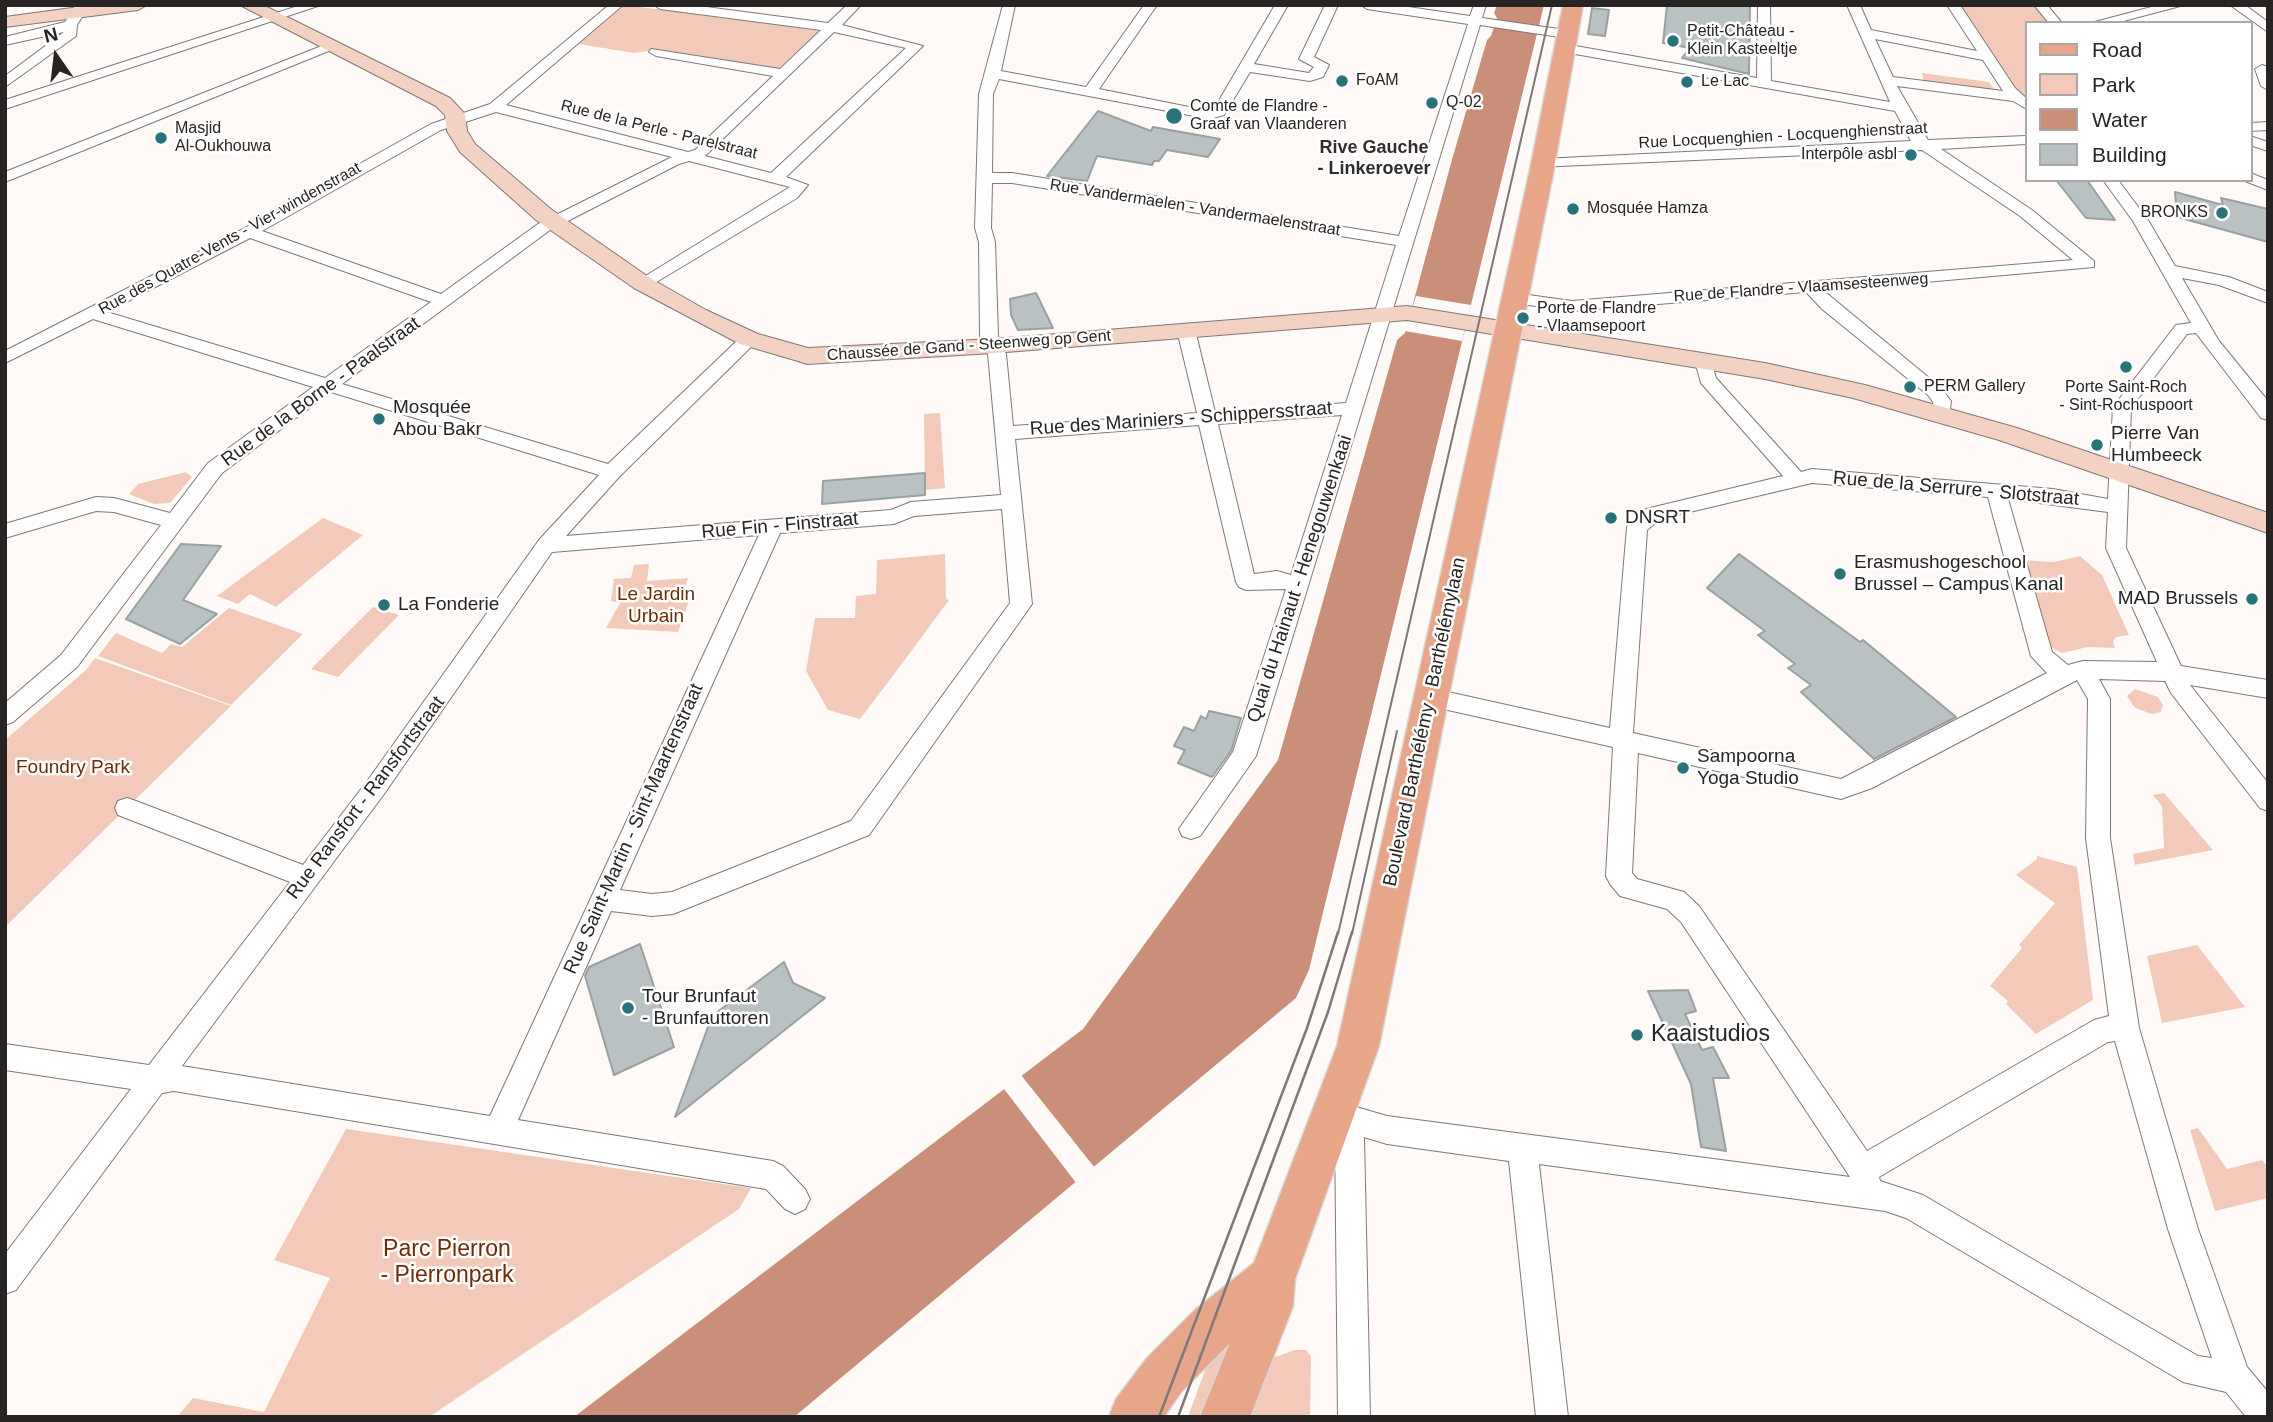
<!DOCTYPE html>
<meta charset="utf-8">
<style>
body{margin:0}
#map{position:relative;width:2273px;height:1422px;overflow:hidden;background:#fffaf7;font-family:Helvetica,sans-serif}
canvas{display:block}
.frame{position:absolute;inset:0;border:7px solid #272423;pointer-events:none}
.legend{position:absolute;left:2025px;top:21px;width:228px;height:161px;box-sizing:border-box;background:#fff;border:2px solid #a9a7a7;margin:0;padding:9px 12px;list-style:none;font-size:21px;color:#272423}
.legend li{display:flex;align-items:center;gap:14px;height:35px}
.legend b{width:35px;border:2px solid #a9a7a7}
.north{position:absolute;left:21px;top:21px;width:70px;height:70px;-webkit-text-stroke:5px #fff;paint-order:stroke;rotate:346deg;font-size:19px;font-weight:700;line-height:28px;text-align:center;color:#272423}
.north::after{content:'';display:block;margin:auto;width:24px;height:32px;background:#272423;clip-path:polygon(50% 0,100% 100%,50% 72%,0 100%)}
</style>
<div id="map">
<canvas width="2273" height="1422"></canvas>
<div class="frame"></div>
<ul class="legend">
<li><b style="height:9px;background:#e7a689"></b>Road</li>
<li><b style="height:19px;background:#f3cab9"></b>Park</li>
<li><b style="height:19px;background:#c98f78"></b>Water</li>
<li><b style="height:19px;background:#b9c1c2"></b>Building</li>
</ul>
<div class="north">N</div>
</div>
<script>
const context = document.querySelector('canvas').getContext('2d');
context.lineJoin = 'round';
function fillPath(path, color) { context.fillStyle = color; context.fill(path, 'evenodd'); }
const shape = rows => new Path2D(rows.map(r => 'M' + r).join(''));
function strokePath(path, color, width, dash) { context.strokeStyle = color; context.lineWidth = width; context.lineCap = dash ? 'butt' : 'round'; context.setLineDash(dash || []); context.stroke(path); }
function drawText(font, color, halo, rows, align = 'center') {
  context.font = font + ' Helvetica,sans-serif'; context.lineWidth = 5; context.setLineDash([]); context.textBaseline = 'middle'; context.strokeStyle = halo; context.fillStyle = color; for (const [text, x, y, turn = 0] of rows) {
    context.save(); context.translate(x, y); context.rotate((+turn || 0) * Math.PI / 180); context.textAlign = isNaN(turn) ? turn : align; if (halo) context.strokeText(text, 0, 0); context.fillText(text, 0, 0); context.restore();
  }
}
fillPath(shape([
 [625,5,815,30,818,32,778,69,655,50,634,53,579,44],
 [1956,5,2032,5,2051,23,2026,23,2026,101,2017,93],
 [1922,73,1989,82,1996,92,1924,82],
 [940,413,945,488,925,490,924,414],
 [186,472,192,477,170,503,154,504,129,494,138,484],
 [323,518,363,535,276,607,250,594,238,604,217,596],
 [945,554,946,599,949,600,901,665,860,719,828,710,806,671,815,618,855,618,856,596,876,594,877,560],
 [2080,556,2102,575,2129,635,2116,637,2113,642,2115,648,2088,647,2062,653,2045,644,2022,560,2054,562],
 [649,564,647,581,688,578,684,591,690,591,691,595,678,632,606,628,620,603,611,601,614,579,631,578,634,565],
 [373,607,399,615,338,677,311,669],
 [229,608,303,634,231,705,98,656,116,633,162,653,171,644,182,647],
 [95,658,231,706,5,927,5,740,86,670],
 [2135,689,2158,697,2163,705,2161,712,2152,714,2135,708,2127,696],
 [2164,793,2213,850,2135,865,2133,854,2164,848,2162,806,2153,795],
 [2037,856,2077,867,2093,1000,2036,1034,2006,1004,2008,1001,1990,986,2022,948,2019,945,2055,903,2016,875,2037,859],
 [2197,945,2245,1007,2162,1023,2147,956],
 [2198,1128,2227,1169,2262,1160,2268,1167,2268,1198,2215,1211,2190,1130],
 [346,1129,490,1150,751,1188,739,1209,429,1417,177,1417,193,1398,264,1412,330,1278,274,1260],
 [1251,1308,1207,1417,1188,1417,1213,1348],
 [1295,1350,1306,1350,1311,1356,1310,1417,1242,1417,1272,1358]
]), '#f3cab9');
fillPath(shape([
 [1497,5,1544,5,1309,970,1296,998,794,1417,574,1417,1083,1029,1278,760,1397,340,1405,333,1453,156,1487,40,1491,36,1497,18,1494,13]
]), '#c98f78');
fillPath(shape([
 [1416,296,1471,305,1462,341,1405,331],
 [1021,1075,1095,1168,1077,1184,1004,1089]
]), '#fffaf7');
const building = shape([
 [1667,5,1750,5,1749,74,1682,58,1690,48,1663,43,1667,5],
 [1592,8,1609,10,1605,36,1588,34,1592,8],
 [1098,111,1151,131,1153,127,1220,139,1208,157,1167,150,1159,161,1154,161,1152,165,1097,156,1087,181,1047,176,1098,111],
 [2056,180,2087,180,2115,220,2086,218,2056,180],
 [2175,192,2223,205,2221,198,2268,209,2268,242,2177,217,2175,192],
 [1036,293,1053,328,1018,330,1011,315,1010,299,1036,293],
 [925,473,925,495,822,504,823,481,925,473],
 [181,544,221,546,183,600,217,614,180,644,126,619,181,544],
 [1739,554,1860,642,1863,640,1956,717,1874,759,1801,692,1811,685,1788,668,1795,664,1758,635,1765,631,1707,588,1739,554],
 [1209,711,1241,718,1231,751,1212,777,1178,763,1185,750,1174,746,1184,727,1194,731,1201,716,1206,719,1209,711],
 [640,944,674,1047,614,1075,585,976,589,967,640,944],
 [784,962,793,983,825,998,675,1117,712,1016,784,962],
 [1688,990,1696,1011,1685,1014,1702,1050,1713,1047,1729,1078,1713,1078,1726,1151,1701,1147,1691,1084,1648,991,1688,990]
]);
fillPath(building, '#b9c1c2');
strokePath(building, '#99a0a0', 2);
const street = shape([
 [76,5,89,5,77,25,76,36,5,87,5,76,64,32,5,45,5,37,65,22,76,5],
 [301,5,321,5,5,109,5,100,301,5],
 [609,5,623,5,506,105,688,152,695,150,773,76,656,56,649,52,651,49,780,69,821,30,660,9,654,5,691,5,828,23,847,5,861,5,842,25,923,46,786,177,808,185,797,198,648,287,636,287,634,283,790,187,689,161,679,164,550,230,342,384,608,464,743,335,755,335,758,339,755,343,619,477,566,536,891,510,911,502,1001,495,988,354,980,336,979,242,975,228,979,94,1003,5,1015,5,1001,71,1086,87,1144,5,1157,5,1099,89,1209,111,1214,109,1275,5,1288,5,1254,64,1309,73,1314,67,1299,59,1325,5,1338,5,1314,57,1329,65,1323,77,1310,81,1250,72,1224,115,1210,119,999,79,993,94,992,173,1012,173,1399,236,1468,24,1367,9,1361,5,1395,5,1470,16,1474,5,1486,5,1482,18,1566,30,1573,34,1566,38,1480,25,1256,756,1200,836,1191,839,1182,836,1179,829,1233,752,1286,589,1246,590,1239,587,1236,582,1199,425,1015,439,1032,604,869,835,673,914,652,916,611,911,518,1120,773,1161,783,1166,805,1189,810,1199,805,1209,795,1214,785,1209,766,1189,174,1091,162,1093,16,1290,5,1294,5,1254,131,1089,5,1070,5,1044,149,1065,290,882,118,815,115,808,118,801,127,798,136,801,303,865,368,780,539,540,599,475,331,392,222,473,77,667,13,722,5,725,5,703,61,655,161,525,114,512,96,511,5,538,5,524,96,497,114,498,170,513,208,463,313,387,93,319,5,363,5,351,243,229,431,124,490,104,609,5],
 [834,32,906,48,771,173,705,156,834,32],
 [496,112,672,157,538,224,441,294,262,231,441,130,496,112],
 [992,183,1012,183,1396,245,1346,403,1215,412,1195,330,1186,325,1177,330,1197,413,1013,426,1006,354,998,336,995,242,991,228,992,183],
 [250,238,431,302,325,378,107,312,250,238],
 [1342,415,1291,575,1277,571,1254,574,1218,424,1342,415],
 [1002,509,1010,603,851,821,672,892,652,894,620,890,780,533,894,524,914,516,1002,509],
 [759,535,490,1116,182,1066,384,794,552,552,759,535],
 [1758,5,1770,5,1771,81,1890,102,1847,5,1860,5,1871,30,1977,51,1947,5,1960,5,2015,88,2026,98,2025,108,2013,101,1897,86,1928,140,2026,136,2026,144,1941,149,2032,210,2094,261,2094,267,1824,291,1940,387,1951,401,1949,417,1935,417,1933,402,1928,395,1822,309,1806,292,1572,311,1514,303,1506,298,1514,293,1572,301,2073,260,2020,216,1922,150,1537,167,1537,161,1542,159,1911,141,1895,111,1564,52,1557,48,1564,44,1757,78,1758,5],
 [1875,39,1983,60,2003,91,1893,77,1875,39],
 [2034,5,2047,5,2062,23,2049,23,2034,5],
 [2159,5,2184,5,2116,23,2091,23,2159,5],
 [2230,5,2245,5,2268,22,2268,32,2230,5],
 [329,43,341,46,5,182,5,172,329,43],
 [2262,65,2268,67,2268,90,2261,86,2255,69,2262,65],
 [2268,122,2268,130,2250,131,2250,123,2268,122],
 [2250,136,2268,142,2268,151,2250,145,2250,136],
 [2250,173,2268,180,2268,190,2245,181,2250,180,2250,173],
 [2103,180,2118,180,2148,220,2175,266,2229,277,2268,292,2268,303,2219,285,2182,278,2219,341,2268,401,2268,420,2261,418,2196,333,2187,334,2131,408,2126,548,2181,666,2268,680,2268,698,2190,685,2268,783,2268,811,2260,808,2171,693,2165,681,2099,679,2110,699,2110,838,2139,1028,2198,1229,2240,1347,2247,1367,2268,1392,2268,1417,2246,1417,2226,1392,2183,1382,1906,1218,1885,1211,1539,1164,1568,1417,1536,1417,1509,1161,1387,1144,1364,1137,1370,1417,1338,1417,1335,1129,1322,1124,1318,1114,1322,1104,1332,1100,1387,1116,1850,1177,1681,922,1667,909,1620,896,1610,884,1606,876,1613,747,1430,706,1422,703,1419,697,1422,691,1430,688,1610,728,1627,527,1630,522,1646,509,1783,476,1701,383,1695,361,1698,357,1710,357,1716,378,1801,472,1812,469,2053,489,2108,499,2113,407,2176,325,2191,323,2133,221,2103,180],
 [1812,483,1988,497,2031,656,2047,673,1841,779,1633,733,1647,530,1660,519,1812,483],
 [2008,499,2108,512,2106,548,2157,662,2083,661,2068,665,2052,652,2008,499],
 [2077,680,2088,699,2086,838,2109,1016,2094,1020,1867,1151,1699,906,1684,892,1637,879,1632,873,1638,753,1841,799,1872,788,2077,680],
 [2115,1041,2168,1229,2212,1358,2198,1356,1923,1195,1880,1181,1879,1177,2108,1042,2115,1041]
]);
const secondary = shape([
 [94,5,147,5,138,10,5,27,5,17,94,5],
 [240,5,263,5,450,98,465,114,467,131,475,144,552,210,650,278,706,310,758,334,808,348,994,339,1407,306,1765,363,1865,385,2017,428,2268,513,2268,533,1999,440,1853,398,1765,379,1407,320,994,353,807,364,798,361,740,344,634,288,536,220,460,152,447,131,445,115,436,106,240,5]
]);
const primary = shape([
 [1563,5,1583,5,1553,174,1379,1046,1295,1279,1293,1306,1250,1417,1200,1417,1230,1343,1181,1392,1164,1417,1109,1417,1116,1399,1147,1358,1195,1310,1254,1263,1337,1046,1529,174,1563,5]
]);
strokePath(street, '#7e7876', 2);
strokePath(secondary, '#7e7876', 2);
strokePath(primary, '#d8d8d7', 3);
fillPath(street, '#fff');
fillPath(secondary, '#f3d2c4');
fillPath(primary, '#e7a689');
strokePath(shape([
 [1338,934,1552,5],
 [1352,934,1397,731]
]), '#7d7978', 2);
strokePath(shape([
 [1159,1417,1307,1028,1338,932],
 [1178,1417,1328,1012,1352,932]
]), '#7d7978', 2.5);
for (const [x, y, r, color] of [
 [1673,41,7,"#28727a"],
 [1342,81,7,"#28727a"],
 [1687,82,7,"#28727a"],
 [1432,103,7,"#28727a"],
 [1174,116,9,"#28727a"],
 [161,138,7,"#28727a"],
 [1911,155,7,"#28727a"],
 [1573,209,7,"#28727a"],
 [2222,213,7,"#28727a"],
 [1523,318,7,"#28727a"],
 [2126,367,7,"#28727a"],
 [1910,387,7,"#28727a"],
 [379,419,7,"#28727a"],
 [2097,445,7,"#28727a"],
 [1611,518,7,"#28727a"],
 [1840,574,7,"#28727a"],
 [2252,599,7,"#28727a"],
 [384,605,7,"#28727a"],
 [1683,768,7,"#28727a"],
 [628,1008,7,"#28727a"],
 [1637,1035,7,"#28727a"]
]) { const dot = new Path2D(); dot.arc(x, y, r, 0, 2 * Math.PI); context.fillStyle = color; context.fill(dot); strokePath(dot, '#fff', 2.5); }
drawText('16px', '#272423', '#fff', [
 ["Petit-Château -",1687,32],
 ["Klein Kasteeltje",1687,50],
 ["FoAM",1356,81],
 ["Le Lac",1701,82],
 ["Q-02",1446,103],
 ["Comte de Flandre -",1190,107],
 ["Graaf van Vlaanderen",1190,125],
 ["Masjid",175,129],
 ["Al-Oukhouwa",175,147],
 ["Interpôle asbl",1897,155,"right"],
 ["Mosquée Hamza",1587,209],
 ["BRONKS",2208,213,"right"],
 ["Porte de Flandre",1537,309],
 ["- Vlaamsepoort",1537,327],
 ["PERM Gallery",1924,387],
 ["Porte Saint-Roch",2126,388,"center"],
 ["- Sint-Rochuspoort",2126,406,"center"]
], 'left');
drawText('16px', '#272423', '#fff', [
 ["Rue de la Perle - Parelstraat",659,130,14],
 ["Rue Locquenghien - Locquenghienstraat",1783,136,-3],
 ["Rue Vandermaelen - Vandermaelenstraat",1195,208,9],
 ["Rue des Quatre-Vents - Vier-windenstraat",230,239,-29],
 ["Rue de Flandre - Vlaamsesteenweg",1801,288,-4],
 ["Chaussée de Gand - Steenweg op Gent",969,346,-4]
]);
drawText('bold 18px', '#322d2b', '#fff', [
 ["Rive Gauche",1374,148],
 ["- Linkeroever",1374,169]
]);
drawText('19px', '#272423', '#fff', [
 ["Rue de la Borne - Paalstraat",321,392,-36],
 ["Rue des Mariniers - Schippersstraat",1181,419,-4],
 ["Rue de la Serrure - Slotstraat",1956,489,5],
 ["Rue Fin - Finstraat",780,526,-5],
 ["Quai du Hainaut - Henegouwenkaai",1300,579,-72],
 ["Boulevard Barthélémy - Barthélémylaan",1425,722,-78],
 ["Rue Ransfort - Ransfortstraat",366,798,-53],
 ["Rue Saint-Martin - Sint-Maartenstraat",634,829,-66]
]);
drawText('19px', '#272423', '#fff', [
 ["Mosquée",393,408],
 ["Abou Bakr",393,430],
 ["Pierre Van",2111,434],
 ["Humbeeck",2111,456],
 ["DNSRT",1625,518],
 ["Erasmushogeschool",1854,563],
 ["Brussel – Campus Kanal",1854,585],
 ["MAD Brussels",2238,599,"right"],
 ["La Fonderie",398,605],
 ["Sampoorna",1697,757],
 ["Yoga Studio",1697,779],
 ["Tour Brunfaut",642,997],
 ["- Brunfauttoren",642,1019]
], 'left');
drawText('19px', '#702a06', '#fff', [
 ["Le Jardin",656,595],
 ["Urbain",656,617],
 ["Foundry Park",73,768]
]);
drawText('23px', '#272423', '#fff', [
 ["Kaaistudios",1651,1035]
], 'left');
drawText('23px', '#702a06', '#fff', [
 ["Parc Pierron",447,1250],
 ["- Pierronpark",447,1276]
]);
</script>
